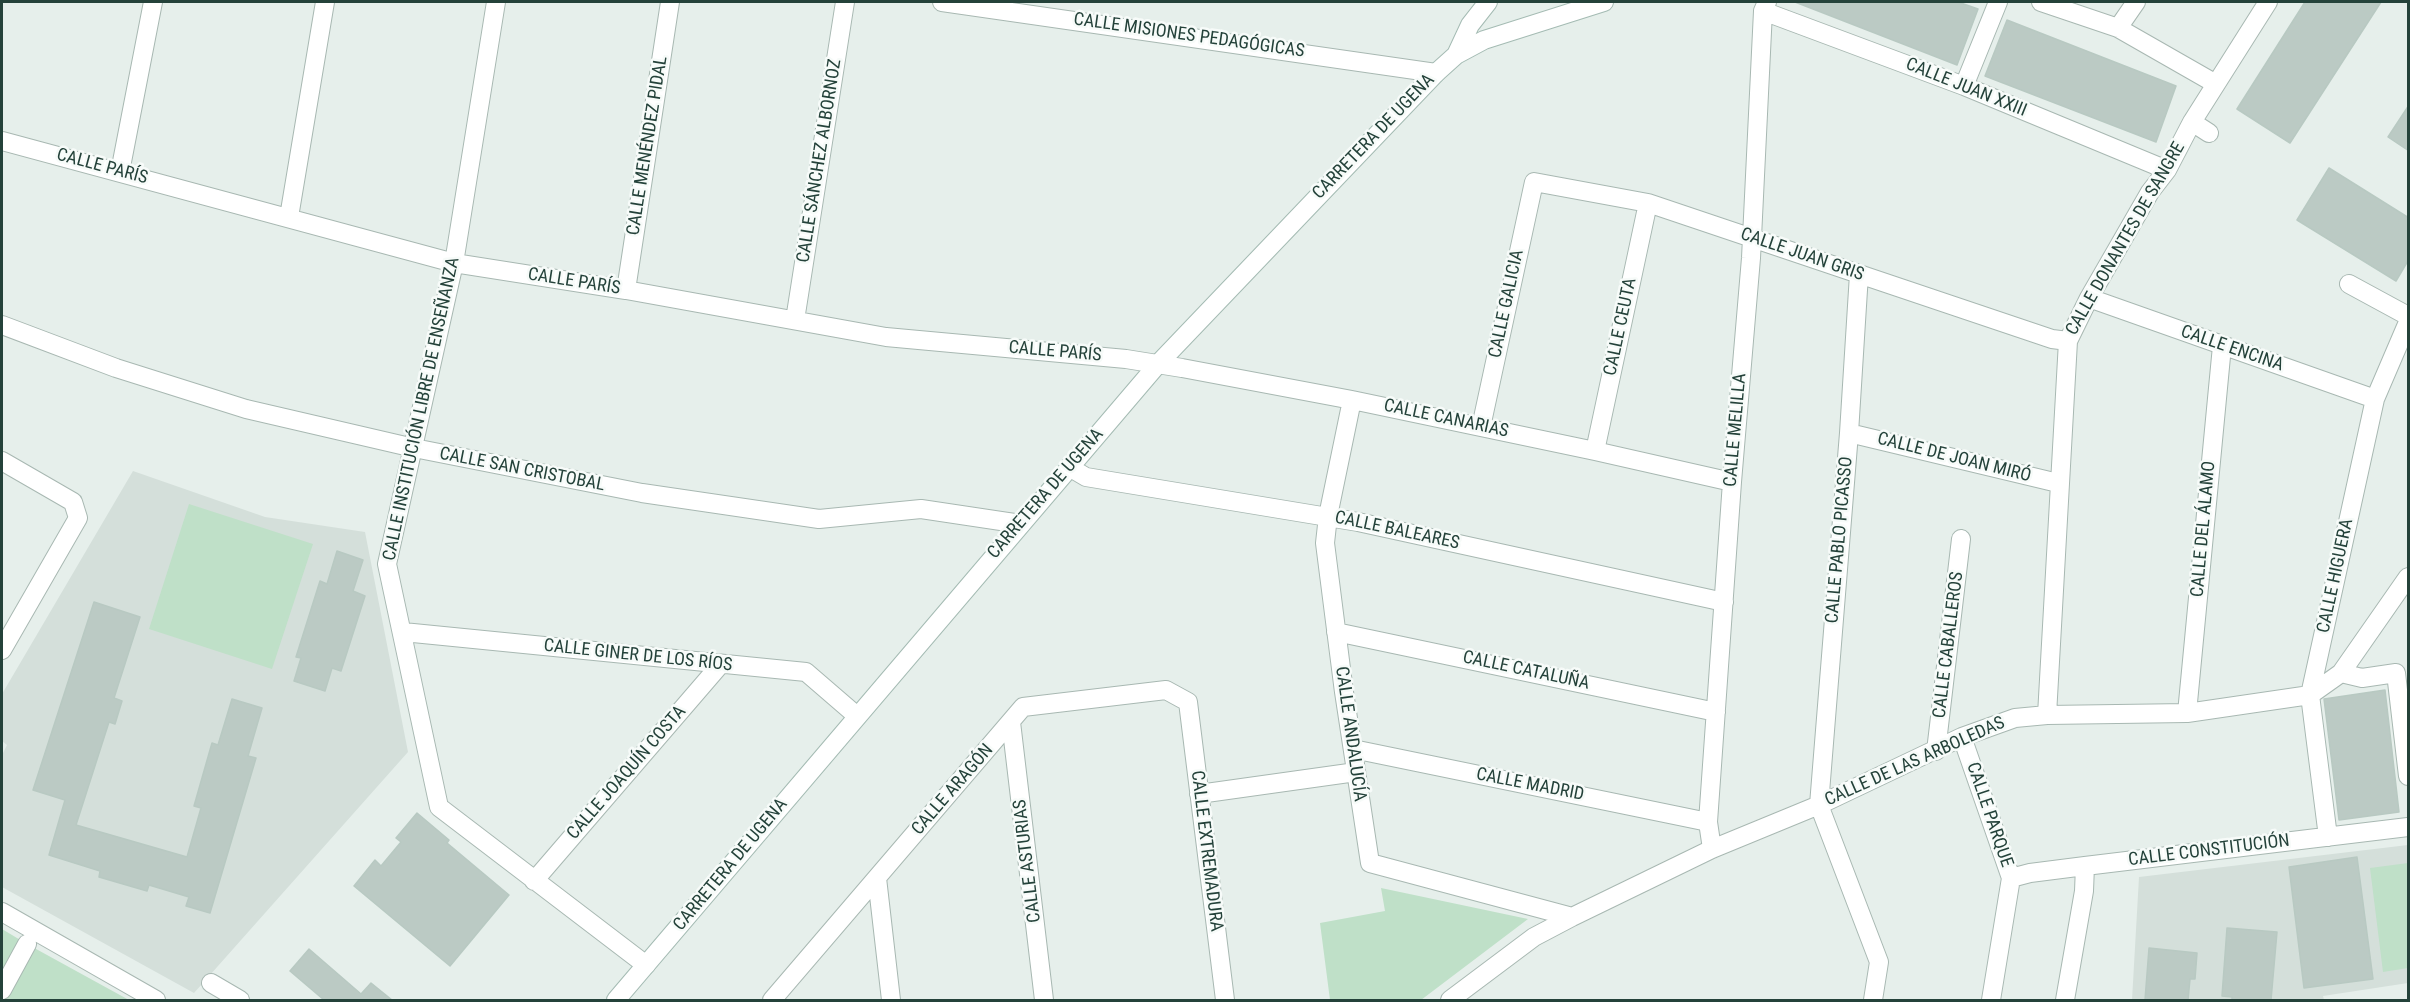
<!DOCTYPE html>
<meta charset="utf-8">
<style>
body{margin:0}
#map{position:relative;width:2410px;height:1002px;overflow:hidden;background:#e6efeb;font-family:"Roboto Condensed",sans-serif}
canvas{display:block}
.frame{position:absolute;inset:0;border:3px solid #24423a;pointer-events:none}
</style>
<div id="map">
<canvas width="2410" height="1002"></canvas>
<div class="frame"></div>
</div>
<script>
const context = document.querySelector('canvas').getContext('2d');
context.lineJoin = 'round';
function fillPath(path, color) { context.fillStyle = color; context.fill(path, 'evenodd'); }
const shape = rows => new Path2D(rows.map(r => 'M' + r).join(''));
function strokePath(path, color, width, dash) { context.strokeStyle = color; context.lineWidth = width; context.lineCap = dash ? 'butt' : 'round'; context.setLineDash(dash || []); context.stroke(path); }
function drawText(font, color, halo, rows, align = 'center') {
  context.font = font + ' "Roboto Condensed",sans-serif'; context.lineWidth = 5; context.setLineDash([]); context.textBaseline = 'middle'; context.strokeStyle = halo; context.fillStyle = color; for (const [text, x, y, turn = 0] of rows) {
    context.save(); context.translate(x, y); context.rotate((+turn || 0) * Math.PI / 180); context.textAlign = isNaN(turn) ? turn : align; if (halo) context.strokeText(text, 0, 0); context.fillText(text, 0, 0); context.restore();
  }
}
fillPath(shape([
 [133,471,265,517,365,532,408,752,194,993,2,887,2,755,7,745,2,741,2,694],
 [2408,845,2408,983,2323,996,2324,1000,2132,1000,2139,877]
]), '#d4dfda');
fillPath(shape([
 [189,504,313,544,272,669,149,629],
 [2408,863,2408,968,2383,972,2370,868],
 [1381,888,1528,919,1421,1000,1330,1000,1320,923,1385,911],
 [2,929,27,944,129,1000,2,1000]
]), '#bfe0c8');
const building = shape([
 [1795,2,1958,2,1978,9,1957,65,1795,2],
 [2305,2,2381,2,2290,143,2237,109,2305,2],
 [2007,20,2176,86,2156,142,1985,76,2007,20],
 [2409,105,2409,151,2388,137,2409,105],
 [2329,168,2409,218,2409,259,2396,281,2297,220,2329,168],
 [337,551,363,560,353,591,365,596,341,671,332,668,325,691,294,681,301,658,296,657,320,581,327,584,337,551],
 [94,602,140,617,114,698,122,701,115,724,109,722,76,825,187,857,201,808,194,806,212,743,218,745,232,699,262,708,248,756,256,758,210,913,186,906,189,897,149,885,147,891,99,877,100,871,49,855,65,800,33,790,94,602],
 [2385,690,2399,812,2339,820,2324,699,2385,690],
 [417,813,449,840,447,843,509,895,450,966,354,886,375,860,381,866,401,842,396,838,417,813],
 [2357,857,2373,979,2304,988,2289,867,2357,857],
 [2227,928,2277,932,2271,1000,2232,1000,2232,997,2222,996,2227,928],
 [2149,948,2197,953,2195,979,2190,979,2188,1000,2145,1000,2149,948],
 [309,949,361,994,371,983,392,1000,324,1000,290,971,309,949]
]);
fillPath(building, '#bbcac4');
strokePath(building, '#b8c9c2', 1.5);
const street = shape([
 [496,2,454,263,387,564,439,807,646,965],
 [942,2,1436,73],
 [2041,2,2118,28,2216,84],
 [1763,11,1964,86,2167,170],
 [2118,28,2136,2],
 [1964,86,1998,2],
 [2192,122,2209,133],
 [2,141,454,263,626,290,886,337,1126,359,1182,368,1352,400,1595,451,1732,482],
 [120,172,153,2],
 [289,217,325,2],
 [1859,274,1849,433,1819,805,1879,962,1873,1000],
 [2349,284,2408,316],
 [626,290,670,2],
 [2089,298,2375,399],
 [795,320,845,2],
 [2,325,116,368,246,409,414,448,642,493,819,519,921,509,1021,524],
 [1352,400,1328,516,1325,543,1344,692,1370,863,1572,917],
 [1481,427,1534,182,1648,203,2052,339,2068,341],
 [1849,433,2058,483],
 [1595,451,1648,203],
 [2,461,73,502,78,518,2,650],
 [1069,467,1086,477,1358,522,1724,602],
 [403,632,806,672,857,716],
 [1336,632,1716,712],
 [2341,673,2362,678,2396,673,2408,776],
 [2187,713,2222,346],
 [2047,715,2068,341,2089,298,2150,192,2167,170,2192,122,2268,2],
 [1011,722,1044,1000],
 [1962,737,2011,878,1991,1000],
 [1353,749,1708,822],
 [1936,751,1961,539],
 [1199,794,1356,772],
 [2328,837,2310,695,2375,399,2408,322],
 [1712,849,1708,822,1732,482,1751,258,1763,11,1767,2],
 [877,878,891,1000],
 [2011,878,2030,873,2085,866,2408,827],
 [534,881,720,665],
 [2,912,156,1000],
 [211,983,240,1000],
 [2,990,27,944],
 [772,1000,1023,707,1166,690,1188,702,1225,1000],
 [1450,1000,1534,937,1572,917,1712,849,1819,805,1962,737,2015,718,2047,715,2187,713,2310,695,2341,673,2408,577],
 [2065,1000,2084,891,2085,866]
]);
const secondary = shape([
 [1456,55,1470,25,1488,2],
 [616,1000,1158,364,1436,73,1456,55,1484,40,1604,2]
]);
strokePath(street, '#a8b8b2', 20);
strokePath(secondary, '#a4bbb3', 20);
strokePath(street, '#fff', 18);
strokePath(secondary, '#fff', 18);
drawText('18px', '#24423a', '#f7fbf9', [
 ["CALLE MISIONES PEDAGÓGICAS",1189,36,8],
 ["CALLE JUAN XXIII",1966,88,22],
 ["CARRETERA DE UGENA",1374,137,-46],
 ["CALLE MENÉNDEZ PIDAL",648,146,-81],
 ["CALLE SÁNCHEZ ALBORNOZ",820,161,-81],
 ["CALLE PARÍS",102,167,15],
 ["CALLE DONANTES DE SANGRE",2126,239,-60],
 ["CALLE JUAN GRIS",1802,255,19],
 ["CALLE PARÍS",574,282,9],
 ["CALLE GALICIA",1507,304,-78],
 ["CALLE CEUTA",1621,327,-78],
 ["CALLE ENCINA",2232,349,19],
 ["CALLE PARÍS",1055,352,5],
 ["CALLE INSTITUCIÓN LIBRE DE ENSEÑANZA",422,409,-78],
 ["CALLE CANARIAS",1446,419,12],
 ["CALLE MELILLA",1736,430,-85],
 ["CALLE DE JOAN MIRÓ",1954,458,14],
 ["CALLE SAN CRISTOBAL",522,470,11],
 ["CARRETERA DE UGENA",1046,494,-49],
 ["CALLE DEL ÁLAMO",2204,529,-85],
 ["CALLE BALEARES",1397,531,12],
 ["CALLE PABLO PICASSO",1840,540,-85],
 ["CALLE HIGUERA",2336,576,-78],
 ["CALLE CABALLEROS",1949,645,-83],
 ["CALLE GINER DE LOS RÍOS",638,656,6],
 ["CALLE CATALUÑA",1526,671,12],
 ["CALLE ANDALUCÍA",1350,734,82],
 ["CALLE DE LAS ARBOLEDAS",1915,762,-24],
 ["CALLE JOAQUÍN COSTA",627,773,-49],
 ["CALLE MADRID",1530,785,11],
 ["CALLE ARAGÓN",953,790,-49],
 ["CALLE PARQUE",1989,815,71],
 ["CALLE EXTREMADURA",1206,851,83],
 ["CALLE CONSTITUCIÓN",2209,851,-7],
 ["CALLE ASTURIAS",1028,861,-97],
 ["CARRETERA DE UGENA",731,865,-50]
]);
</script>
